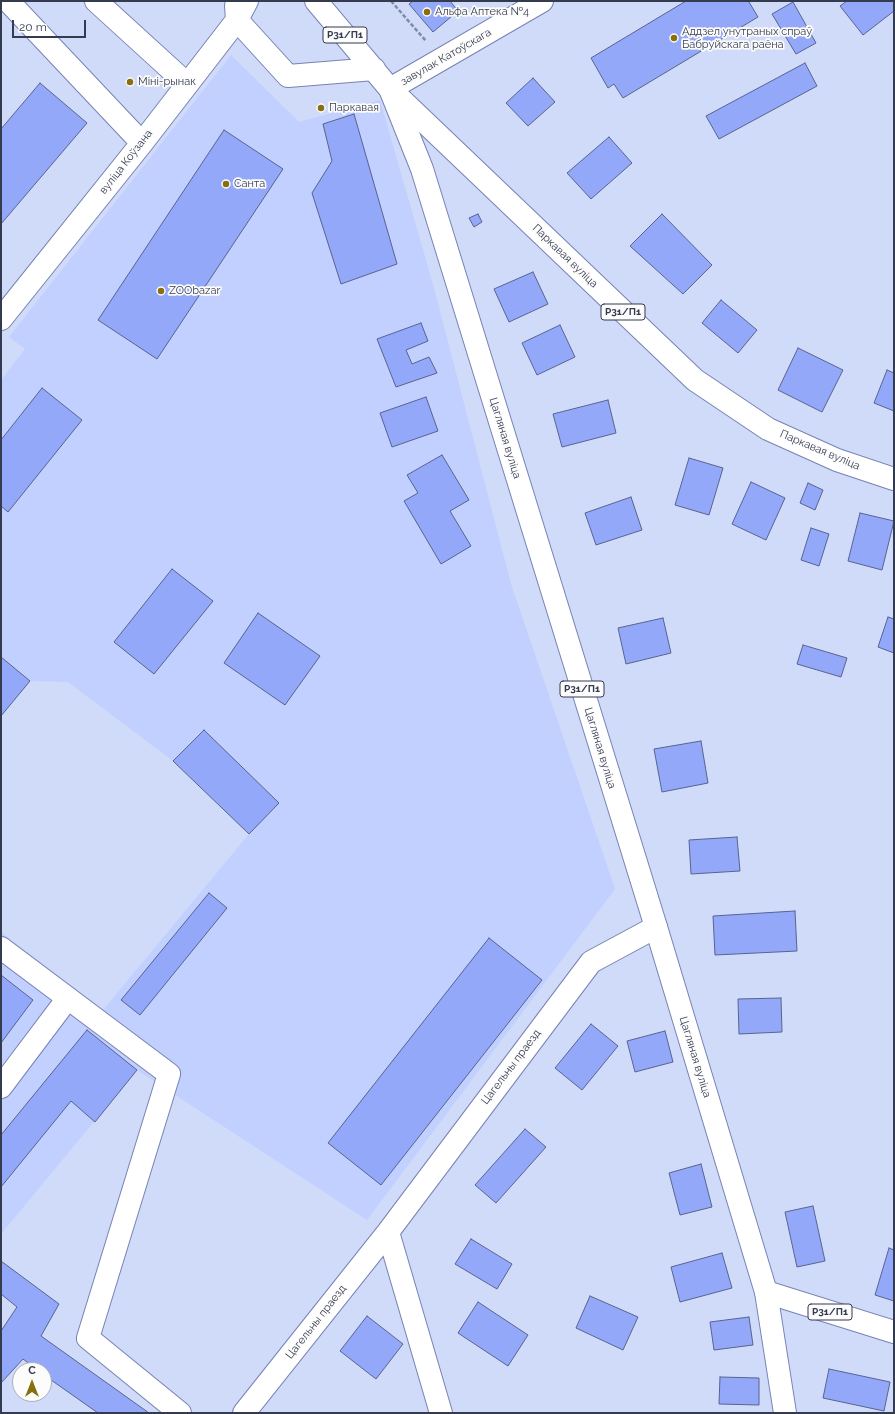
<!DOCTYPE html>
<meta charset="utf-8">
<style>
body{margin:0}
#map{position:relative;width:895px;height:1414px;overflow:hidden;background:#d0daf9;font-family:Raleway,sans-serif}
canvas{display:block}
.frame{position:absolute;inset:0;border:2px solid #353b4f;pointer-events:none}
.north{position:absolute;left:12px;top:1362px;width:40px;height:40px;box-sizing:border-box;background:#fcfcfc;border:1px solid #acafb7;border-radius:50%;rotate:0deg;font-size:11px;font-weight:700;line-height:16px;text-align:center;color:#353b4f}
.north::after{content:'';display:block;margin:auto;width:14px;height:18px;background:#886f0f;clip-path:polygon(50% 0,100% 100%,50% 72%,0 100%)}
.scale{position:absolute;left:12px;top:20px;width:74px;height:18px;box-sizing:border-box;border:2px solid #353b4f;border-top:0;padding-left:5px;font-size:12px;line-height:14px;white-space:nowrap;color:#353b4f;-webkit-text-stroke:3px #fcfcfc;paint-order:stroke}
</style>
<div id="map">
<canvas width="895" height="1414"></canvas>
<div class="frame"></div>
<div class="north">С</div>
<div class="scale">20 m</div>
</div>
<script>
const context = document.querySelector('canvas').getContext('2d');
context.lineJoin = 'round';
function fillPath(path, color) { context.fillStyle = color; context.fill(path, 'evenodd'); }
const shape = rows => new Path2D(rows.map(r => 'M' + r).join(''));
function strokePath(path, color, width, dash) { context.strokeStyle = color; context.lineWidth = width; context.lineCap = dash ? 'butt' : 'round'; context.setLineDash(dash || []); context.stroke(path); }
function drawText(font, color, halo, rows, align = 'center') {
  context.font = font + ' Raleway,sans-serif'; context.lineWidth = 3.5; context.setLineDash([]); context.textBaseline = 'middle'; context.strokeStyle = halo; context.fillStyle = color; for (const [text, x, y, turn = 0] of rows) {
    context.save(); context.translate(x, y); context.rotate((+turn || 0) * Math.PI / 180); context.textAlign = isNaN(turn) ? turn : align; if (halo) context.strokeText(text, 0, 0); context.fillText(text, 0, 0); context.restore();
  }
}
fillPath(shape([
 [231,55,299,122,380,100,434,288,511,584,615,889,367,1220,137,1070,1,1234,1,932,103,1010,249,834,173,761,68,682,30,681,1,716,1,380,25,349,9,337]
]), '#c2d0ff');
const building = shape([
 [413,1,450,1,458,11,433,32,409,4,413,1],
 [686,1,750,1,749,2,758,17,623,98,614,84,608,88,591,58,686,1],
 [847,1,894,1,894,11,863,35,840,6,847,1],
 [793,2,816,43,796,54,772,14,793,2],
 [805,63,817,86,719,139,706,116,805,63],
 [533,78,555,102,528,126,506,103,533,78],
 [40,83,87,123,1,224,1,129,40,83],
 [354,114,397,264,341,284,312,193,332,161,323,124,354,114],
 [224,130,283,169,157,359,98,320,224,130],
 [609,137,632,163,591,199,567,173,609,137],
 [478,214,482,222,474,227,469,218,478,214],
 [662,214,712,265,683,294,630,246,662,214],
 [533,272,548,304,509,322,494,289,533,272],
 [721,300,757,330,738,353,702,323,721,300],
 [421,323,428,341,406,350,412,364,429,357,437,373,396,387,377,339,421,323],
 [560,325,575,357,537,375,522,343,560,325],
 [798,348,843,370,822,412,778,390,798,348],
 [887,370,894,373,894,411,874,403,887,370],
 [42,388,82,420,8,512,1,506,1,440,42,388],
 [426,397,438,431,392,447,380,413,426,397],
 [608,400,616,433,562,447,553,414,608,400],
 [442,455,469,500,450,511,471,546,441,564,404,501,418,493,407,475,442,455],
 [689,458,723,468,709,515,675,505,689,458],
 [751,482,785,498,766,540,732,524,751,482],
 [808,483,823,490,815,510,800,503,808,483],
 [631,497,642,530,596,545,585,513,631,497],
 [860,513,894,521,882,570,848,561,860,513],
 [811,528,829,534,819,566,801,560,811,528],
 [172,569,213,601,154,674,114,642,172,569],
 [258,613,320,656,285,705,224,663,258,613],
 [888,617,894,619,894,653,878,647,888,617],
 [663,618,671,653,626,664,618,628,663,618],
 [803,645,847,658,841,677,797,664,803,645],
 [1,657,30,681,1,716,1,657],
 [204,730,279,803,249,834,173,761,204,730],
 [701,741,708,783,662,792,654,749,701,741],
 [737,837,740,871,691,874,689,840,737,837],
 [209,893,227,908,140,1015,121,1000,209,893],
 [795,911,797,951,715,955,713,916,795,911],
 [489,938,542,980,381,1185,328,1143,489,938],
 [1,975,33,1000,1,1043,1,975],
 [781,998,782,1032,739,1034,738,999,781,998],
 [591,1024,618,1046,582,1090,555,1068,591,1024],
 [87,1030,137,1070,95,1122,71,1101,1,1187,1,1135,87,1030],
 [665,1031,673,1062,635,1072,627,1041,665,1031],
 [525,1129,546,1147,496,1203,475,1185,525,1129],
 [701,1164,712,1207,680,1215,669,1173,701,1164],
 [813,1206,825,1261,797,1267,785,1212,813,1206],
 [471,1239,512,1264,497,1289,455,1264,471,1239],
 [889,1248,894,1250,894,1301,875,1295,889,1248],
 [722,1253,732,1288,680,1302,671,1267,722,1253],
 [1,1261,59,1304,41,1336,149,1413,98,1413,44,1375,44,1370,38,1370,23,1359,1,1383,1,1331,17,1307,1,1294,1,1261],
 [590,1296,638,1317,623,1350,576,1328,590,1296],
 [478,1302,528,1335,508,1366,458,1333,478,1302],
 [367,1316,403,1344,376,1379,340,1351,367,1316],
 [749,1317,753,1345,714,1350,710,1322,749,1317],
 [829,1369,890,1382,884,1411,823,1398,829,1369],
 [720,1377,759,1378,759,1405,719,1404,720,1377]
]);
fillPath(building, '#94a8f9');
strokePath(building, '#576390', 1);
const minor = shape([
 [8,1,142,143],
 [96,1,187,84],
 [236,6,237,20,288,76,374,69],
 [390,89,542,1],
 [1,319,142,143,237,20,247,1],
 [1,948,169,1074,88,1338,180,1413],
 [1,1087,68,998],
 [388,1232,441,1413],
 [766,1292,785,1413],
 [244,1413,388,1232,591,962,656,927]
]);
const major = shape([
 [316,1,390,89,695,380,768,429,837,460,894,479],
 [390,89,422,169,656,927,766,1292,894,1332]
]);
strokePath(minor, '#7783b3', 24);
strokePath(major, '#7783b3', 24);
strokePath(shape([
 [391,1,426,41]
]), '#828aa4', 2.5, [4, 2]);
strokePath(minor, '#fff', 22);
strokePath(major, '#fff', 22);
for (const [x, y, r, color] of [
 [427,12,4,"#886f0f"],
 [674,38,4,"#886f0f"],
 [130,82,4,"#886f0f"],
 [321,108,4,"#886f0f"],
 [226,184,4,"#886f0f"],
 [161,291,4,"#886f0f"]
]) { const dot = new Path2D(); dot.arc(x, y, r, 0, 2 * Math.PI); context.fillStyle = color; context.fill(dot); strokePath(dot, '#fcfcfc', 1.5); }
for (const [x, y, w] of [
 [345,35,44],
 [623,312,44],
 [582,689,44],
 [830,1312,44]
]) { const box = new Path2D(); box.roundRect(x - w / 2, y - 8, w, 16, 3); context.fillStyle = '#fcfcfc'; context.fill(box); strokePath(box, '#353b4f', 1); }
drawText('bold 10px', '#353b4f', null, [
 ["Р31/П1",345,35],
 ["Р31/П1",623,312],
 ["Р31/П1",582,689],
 ["Р31/П1",830,1312]
]);
drawText('11px', '#353b4f', '#fcfcfc', [
 ["Альфа Аптека №4",435,12],
 ["Аддзел унутраных спраў",682,32],
 ["Бабруйскага раёна",682,45],
 ["Міні-рынак",138,82],
 ["Паркавая",329,108],
 ["Санта",234,184],
 ["ZOObazar",169,291]
], 'left');
drawText('11px', '#353b4f', '#fcfcfc', [
 ["завулак Катоўскага",446,57,-30],
 ["вуліца Коўзана",126,162,-52],
 ["Паркавая вуліца",565,256,44],
 ["Цагляная вуліца",505,438,73],
 ["Паркавая вуліца",820,450,23],
 ["Цагляная вуліца",600,748,73],
 ["Цагляная вуліца",695,1057,73],
 ["Цагельны праезд",511,1067,-53],
 ["Цагельны праезд",316,1322,-52]
]);
</script>
